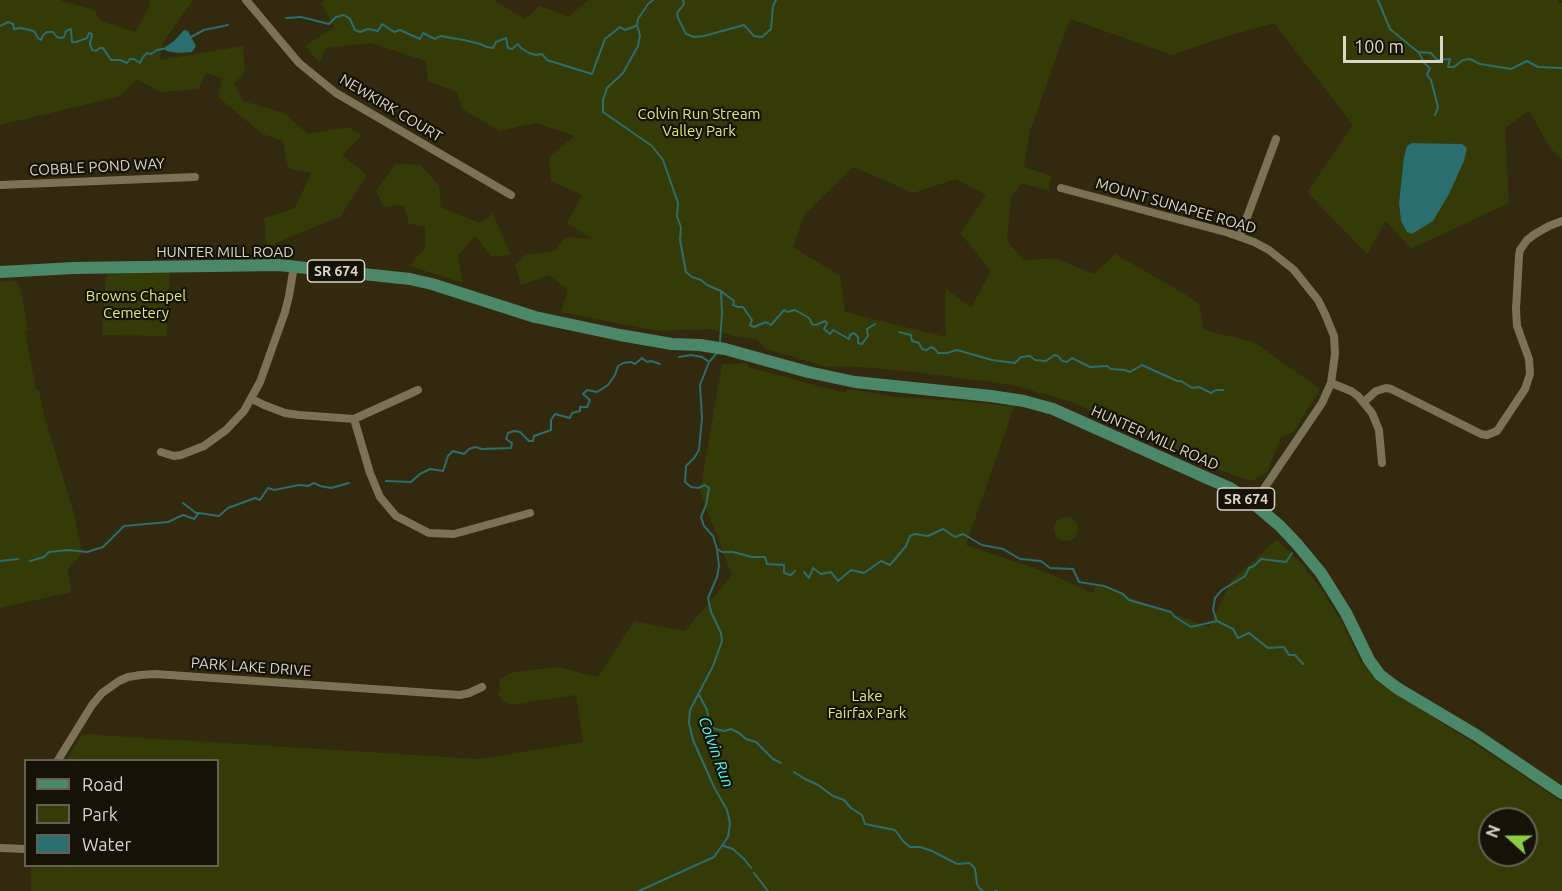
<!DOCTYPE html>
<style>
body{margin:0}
#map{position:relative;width:1562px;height:891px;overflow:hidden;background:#32290e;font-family:Ubuntu,sans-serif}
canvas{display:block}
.legend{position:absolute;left:24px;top:759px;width:195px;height:108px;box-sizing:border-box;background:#161207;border:2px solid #646053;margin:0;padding:8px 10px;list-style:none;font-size:18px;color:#dad5c6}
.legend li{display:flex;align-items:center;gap:12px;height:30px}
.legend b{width:30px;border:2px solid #646053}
.north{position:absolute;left:1478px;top:807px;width:60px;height:60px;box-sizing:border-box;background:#161207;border:2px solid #646053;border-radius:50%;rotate:291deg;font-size:16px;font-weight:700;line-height:24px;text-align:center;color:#dad5c6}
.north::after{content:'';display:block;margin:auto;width:21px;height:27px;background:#8ecd42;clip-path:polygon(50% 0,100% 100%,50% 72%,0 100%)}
.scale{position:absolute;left:1343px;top:36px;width:100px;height:27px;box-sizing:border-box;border:3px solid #dad5c6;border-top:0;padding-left:8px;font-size:18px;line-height:21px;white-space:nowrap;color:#dad5c6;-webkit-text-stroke:4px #161207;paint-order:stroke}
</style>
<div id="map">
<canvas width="1562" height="891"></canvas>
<ul class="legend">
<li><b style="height:8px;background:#4a8869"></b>Road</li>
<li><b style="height:16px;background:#343b07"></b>Park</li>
<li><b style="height:16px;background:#2a6e6f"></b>Water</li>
</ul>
<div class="north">N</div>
<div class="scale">100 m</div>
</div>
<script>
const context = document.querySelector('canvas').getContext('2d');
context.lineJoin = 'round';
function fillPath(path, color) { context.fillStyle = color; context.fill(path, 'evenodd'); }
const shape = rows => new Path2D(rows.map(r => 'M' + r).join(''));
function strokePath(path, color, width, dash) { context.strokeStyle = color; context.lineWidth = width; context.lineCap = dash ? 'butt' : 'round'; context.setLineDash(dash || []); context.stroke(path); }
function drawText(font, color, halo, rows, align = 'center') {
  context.font = font + ' Ubuntu,sans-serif'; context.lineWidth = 4.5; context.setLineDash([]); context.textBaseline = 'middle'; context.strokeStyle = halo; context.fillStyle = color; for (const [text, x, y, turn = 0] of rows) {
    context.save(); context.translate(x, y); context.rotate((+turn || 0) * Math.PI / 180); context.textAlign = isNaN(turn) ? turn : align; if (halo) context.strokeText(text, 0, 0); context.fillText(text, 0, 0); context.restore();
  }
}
fillPath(shape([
 [0,0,61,0,62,1,94,10,101,21,135,32,151,3,149,0,193,0,163,43,159,60,243,46,245,72,234,84,243,101,284,113,308,134,348,127,362,136,342,155,367,175,341,216,267,247,264,218,295,208,311,173,288,168,283,141,262,134,218,97,222,78,206,73,199,89,160,92,137,79,121,96,0,125],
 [325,0,494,0,525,19,540,6,568,17,588,0,1559,0,1558,2,1562,3,1562,159,1551,149,1529,111,1505,128,1509,203,1411,249,1386,221,1367,254,1307,192,1353,125,1274,23,1215,40,1173,55,1070,19,1030,131,1024,167,1052,176,1049,184,1049,191,1022,183,1011,197,1007,241,1024,260,1055,258,1094,274,1115,254,1185,294,1199,304,1204,330,1254,342,1320,389,1294,432,1281,438,1267,472,1252,481,1219,470,1142,436,1075,403,1012,385,922,373,861,367,823,366,764,348,756,339,733,336,711,329,657,331,561,312,568,290,549,275,521,285,515,265,525,255,555,251,565,237,593,239,567,223,582,195,551,181,549,157,574,136,536,123,500,131,462,109,457,92,428,81,426,61,371,43,326,48,320,63,305,46,334,27,321,3],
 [1412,143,1462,144,1467,148,1464,161,1433,221,1412,234,1401,221,1399,203,1404,157,1407,146],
 [853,167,913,193,956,179,986,195,960,233,991,271,971,308,945,288,946,337,845,312,840,276,793,247,805,214],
 [395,164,421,165,439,186,441,207,480,223,493,214,511,255,492,257,475,236,458,256,463,283,409,266,426,247,425,226,409,224,404,205,384,207,376,191],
 [170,272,166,336,102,335,106,274],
 [14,280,20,287,28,330,25,331,36,390,39,390,44,415,75,517,82,553,68,569,71,592,0,608,0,282],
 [748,363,748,367,845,393,847,389,891,396,985,403,1014,407,966,545,1046,572,1093,593,1096,585,1209,627,1231,581,1277,539,1305,568,1323,592,1341,620,1360,660,1377,681,1506,764,1562,802,1562,891,31,891,31,866,218,866,218,760,66,760,82,734,479,759,583,742,576,695,511,705,505,702,498,695,500,689,499,680,512,672,558,667,598,677,634,621,685,631,732,575,700,492,722,364],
 [1490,819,1526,819,1526,855,1490,855],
 '1054 529a12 12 0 1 1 24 0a12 12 0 1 1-24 0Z'
]), '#343b07');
fillPath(shape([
 [184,30,188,31,196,46,192,52,178,53,166,51,165,47,174,41],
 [1412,143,1462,144,1467,148,1464,161,1449,194,1433,221,1412,234,1407,232,1401,221,1399,203,1404,157,1407,146]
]), '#2a6e6f');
strokePath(shape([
 [653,0,648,4,638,19,637,25,640,35,638,46,623,73,607,88,603,100,603,112,652,146,663,160,678,203,677,217,681,227,680,240,686,272,692,277,701,280,707,285,721,291,722,314,720,342],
 [683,0,684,4,677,13,678,18,686,34,694,37,704,36,744,25,754,36,762,37,771,29,773,6,776,0],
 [1378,0,1390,29,1418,52,1431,53,1437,60,1450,59,1448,67,1454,67,1463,60,1470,59,1480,64,1511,69,1527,61,1538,67,1562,68],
 [286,18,301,17,329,24,336,17,344,15,350,19,355,30,360,32,368,29,378,31,382,24,394,32,400,30,420,39,423,33,435,39,440,36,464,40,480,44,487,47,493,48,496,42,506,38,508,48,512,49,518,44,521,48,529,53,536,55,542,54,547,60,592,74,605,39,620,27,625,30,636,26],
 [0,26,8,22,13,24,14,29,21,28,34,31,38,38,41,40,43,35,47,32,53,32,57,37,61,38,64,37,66,31,71,29,72,42,76,42,87,38,89,33,92,34,90,44,92,50,96,51,100,48,103,48,111,60,120,60,127,63,130,59,134,59,140,63,143,57,147,53,151,54,157,50,168,48],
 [189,38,204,30,228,25],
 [1419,53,1425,64,1430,68,1427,75,1431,80,1438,107,1435,115],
 [721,291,734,301,733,305,738,307,743,307,752,320,750,325,754,327,766,322,771,325,784,310,787,312,795,310,809,318,812,324,816,325,825,321,827,323,824,329,830,334,833,330,849,339,850,335,854,333,858,337,858,343,862,344,868,336,867,329,875,324],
 [899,332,911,335,912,341,919,343,922,349,927,350,931,347,935,349,938,353,947,353,957,350,992,360,1015,363,1021,357,1030,356,1035,360,1046,361,1054,355,1058,356,1062,361,1067,362,1072,358,1090,367,1107,366,1111,369,1125,370,1130,372,1142,365,1177,381,1181,381,1192,388,1199,387,1211,393,1216,390,1223,390],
 [679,357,691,355,702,357,709,362],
 [386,481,411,482,420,474,430,469,443,471,448,456,453,451,464,454,469,449,475,447,482,449,511,448,512,443,506,439,508,433,514,431,520,432,529,441,533,441,534,436,551,430,551,420,555,414,570,418,572,413,580,411,580,407,587,407,590,400,583,394,587,390,597,392,608,385,615,375,618,366,623,363,631,362,635,364,642,358,647,362,651,361,660,364],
 [183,503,196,513,198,513],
 [719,550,722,552,733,552,752,557,765,557,767,564,784,565,784,573,791,575,795,571],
 [0,561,18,559],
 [30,561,44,557,49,552,68,550,87,552,103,547,124,526,168,522,183,515,194,519,199,513,219,516,228,508,255,498,260,500,268,488,274,490,299,485,308,486,314,483,320,486,331,488,349,483],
 [804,572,809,578,813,568,821,574,831,572,838,581,851,570,864,573,881,561,890,565,906,546,910,536,915,534,928,536,943,529,955,537,963,534,982,545,1003,549,1020,559,1041,561,1050,568,1073,569,1079,582,1104,586,1123,594,1129,600,1171,612,1175,617,1191,627,1217,621,1233,629,1238,638,1249,633,1268,648,1284,647,1289,655,1295,655,1303,664],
 [1217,621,1213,610,1215,598,1222,590,1245,576,1249,568,1254,566,1261,559,1286,562,1292,553],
 [699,695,707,710,709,724,715,729,724,731,731,729,739,733,746,739,756,742,773,759,781,763],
 [794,772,805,779,818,785,833,796,844,800,851,808,862,815,865,824,895,830,903,841,910,847,920,847,932,851,957,864,969,863,973,866,975,869,977,884,980,889,983,891],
 [724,846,733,849,745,860,751,868],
 [754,873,768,891],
 [639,891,714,857,728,837,730,823,727,810,714,787,693,740,689,723,690,710,713,666,722,641,721,633,711,612,708,598,717,577,719,566,717,549,713,536,704,526,701,517,706,505,709,488,705,485,698,488,691,487,685,482,686,466,694,458,699,450,702,418,700,385,709,362,717,353],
 [995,891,997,891]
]), '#2a6e6f', 2);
strokePath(shape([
 [246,0,299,63,336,93,511,195],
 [0,185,195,177],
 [1061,188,1229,233,1254,242,1269,250,1294,270,1318,300,1325,314,1334,336,1335,354,1331,383,1322,403,1263,490,1253,503],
 [1240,236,1276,139],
 [1331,383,1351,391,1358,396,1372,413,1379,430,1382,463],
 [252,399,264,405,285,413,299,415,354,419,418,390],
 [1364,402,1376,391,1386,388,1391,389,1481,434,1487,435,1497,431,1525,389,1530,374,1529,359,1517,326,1516,309,1519,256,1520,250,1527,240,1535,234,1549,226,1562,221],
 [354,419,370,473,380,497,396,516,429,533,454,534,530,513],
 [161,452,174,456,181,455,204,446,226,430,244,411,260,382,285,312,289,296,294,266],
 [58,760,92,705,102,693,119,681,128,677,141,675,155,674,460,695,469,693,482,687],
 [0,848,26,849]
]), '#7c7356', 8);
strokePath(shape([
 [0,272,74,268,279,265,410,279,432,284,535,317,620,335,672,344,700,345,725,349,808,372,855,382,991,396,1024,401,1053,409,1207,478,1230,488,1253,503,1280,526,1297,544,1321,573,1346,613,1369,660,1380,675,1397,688,1476,735,1562,793]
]), '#4a8869', 12);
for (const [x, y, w] of [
 [336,271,57],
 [1246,499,57]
]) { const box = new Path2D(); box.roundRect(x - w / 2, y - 11, w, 22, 4.5); context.fillStyle = '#161207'; context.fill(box); strokePath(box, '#dad5c6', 1.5); }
drawText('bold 14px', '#dad5c6', null, [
 ["SR 674",336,271],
 ["SR 674",1246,499]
]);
drawText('15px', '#dad5c6', '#161207', [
 ["NEWKIRK COURT",391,108,31],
 ["COBBLE POND WAY",97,167,-3],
 ["MOUNT SUNAPEE ROAD",1176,206,16],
 ["HUNTER MILL ROAD",225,252],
 ["HUNTER MILL ROAD",1155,438,24],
 ["PARK LAKE DRIVE",251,667,4]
]);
drawText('15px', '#d9ee7a', '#161207', [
 ["Colvin Run Stream",699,114],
 ["Valley Park",699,131],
 ["Browns Chapel",136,296],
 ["Cemetery",136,313],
 ["Lake",867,696],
 ["Fairfax Park",867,713]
]);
drawText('italic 16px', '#41feff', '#161207', [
 ["Colvin Run",716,752,70]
]);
</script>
